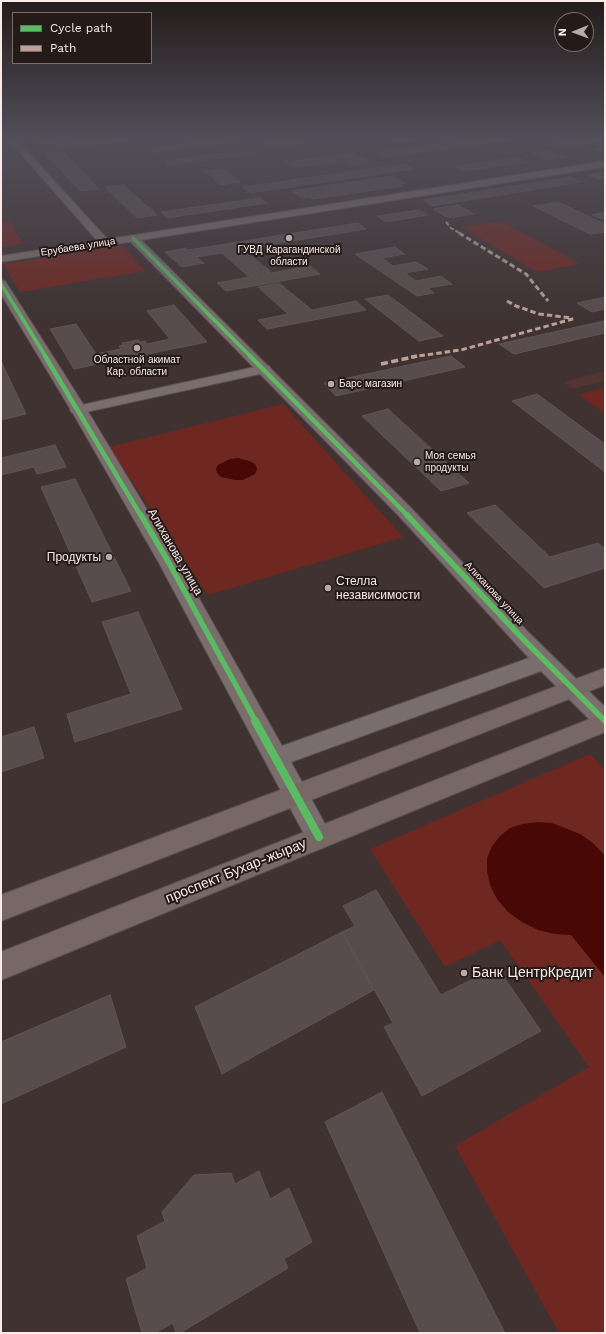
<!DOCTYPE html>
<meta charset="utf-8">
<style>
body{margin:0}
#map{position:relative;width:606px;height:1334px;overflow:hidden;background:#3f3231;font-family:"Work Sans",sans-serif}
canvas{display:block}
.frame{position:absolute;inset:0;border:2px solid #f9eae8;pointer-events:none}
.legend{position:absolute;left:12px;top:12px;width:140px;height:52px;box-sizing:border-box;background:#241a18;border:1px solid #796d6b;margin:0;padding:5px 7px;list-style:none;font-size:12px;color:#f9eae8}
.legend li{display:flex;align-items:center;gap:8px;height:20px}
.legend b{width:20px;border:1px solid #796d6b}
.north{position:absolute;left:554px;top:12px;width:40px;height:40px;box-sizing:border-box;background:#241a18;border:1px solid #796d6b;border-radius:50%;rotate:269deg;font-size:11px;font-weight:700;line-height:16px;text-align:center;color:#f9eae8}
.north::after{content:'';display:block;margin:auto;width:14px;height:18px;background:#b8aaa8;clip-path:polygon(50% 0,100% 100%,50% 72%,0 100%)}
</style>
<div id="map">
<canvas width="606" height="1334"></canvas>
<div class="frame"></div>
<ul class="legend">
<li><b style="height:5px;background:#5cba63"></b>Cycle path</li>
<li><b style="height:5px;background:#bda197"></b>Path</li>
</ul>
<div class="north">N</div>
</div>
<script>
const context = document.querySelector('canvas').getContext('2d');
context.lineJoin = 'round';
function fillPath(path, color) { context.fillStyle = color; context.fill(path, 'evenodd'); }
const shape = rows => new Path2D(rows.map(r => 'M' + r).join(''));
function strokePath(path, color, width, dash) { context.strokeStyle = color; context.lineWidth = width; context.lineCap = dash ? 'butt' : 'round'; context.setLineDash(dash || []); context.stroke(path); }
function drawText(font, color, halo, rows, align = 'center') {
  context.font = font + ' "Work Sans",sans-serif'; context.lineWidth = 4; context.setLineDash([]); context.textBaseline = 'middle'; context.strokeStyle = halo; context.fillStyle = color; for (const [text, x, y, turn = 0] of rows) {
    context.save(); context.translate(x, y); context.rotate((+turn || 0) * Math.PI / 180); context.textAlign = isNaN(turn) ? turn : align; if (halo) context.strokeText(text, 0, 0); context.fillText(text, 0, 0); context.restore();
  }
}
fillPath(shape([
 [605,371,605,381,573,389,563,382]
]), '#503530');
fillPath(shape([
 [9,221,23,244,1,247,1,222],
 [501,221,580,264,537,272,461,227],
 [122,245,145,271,20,292,3,264],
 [605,387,605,413,578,395],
 [283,404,403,537,208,595,109,447],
 [590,754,605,770,605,1333,559,1333,455,1146,589,1067,500,940,445,967,370,849]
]), '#6f2821');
fillPath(shape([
 [238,458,252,462,256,465,257,469,255,474,243,480,235,480,221,477,217,473,216,469,218,465,230,459],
 [538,822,552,823,580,834,593,843,605,856,604,976,571,935,555,934,538,930,522,922,508,912,497,899,490,885,487,871,487,858,492,846,500,836,510,828,523,824]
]), '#480806');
const building = shape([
 [33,139,58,139,61,141,38,144,33,139],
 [100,139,141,139,57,149,53,144,100,139],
 [222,139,231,139,235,142,154,152,148,148,222,139],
 [259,139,274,139,279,141,296,139,303,143,286,145,288,147,276,149,259,139],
 [392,139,425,139,399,142,392,139],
 [479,139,518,139,386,157,378,152,479,139],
 [587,139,605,139,605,141,554,148,545,145,587,139],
 [605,147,605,152,602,152,593,149,605,147],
 [248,150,255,154,170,165,165,161,248,150],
 [547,150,565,157,549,160,531,152,547,150],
 [63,151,99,189,80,191,45,153,63,151],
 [353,153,370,162,351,165,344,161,294,167,285,162,353,153],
 [518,157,528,162,464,171,455,167,518,157],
 [404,164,414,169,250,193,243,187,404,164],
 [224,169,240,182,220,185,205,171,224,169],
 [605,172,605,178,598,179,587,175,605,172],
 [393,176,405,183,399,184,403,186,313,199,309,197,302,198,291,191,393,176],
 [571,177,581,182,433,206,423,200,571,177],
 [124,185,157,215,137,218,105,187,124,185],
 [260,198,267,203,167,218,161,212,260,198],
 [558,202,605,224,605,232,590,234,533,206,558,202],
 [458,205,475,214,448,218,433,209,458,205],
 [419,210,428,215,386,222,377,216,419,210],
 [605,212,605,218,601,219,592,215,605,212],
 [358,223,366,229,243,249,271,272,248,276,222,253,196,257,188,250,358,223],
 [395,247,405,254,382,258,393,266,416,262,428,269,405,273,416,281,441,276,452,284,428,288,434,293,417,296,355,254,395,247],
 [186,248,188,250,204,263,182,267,165,252,186,248],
 [310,266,320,274,226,291,217,283,310,266],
 [279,283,312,310,356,301,366,310,267,329,258,320,288,314,258,287,279,283],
 [388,295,443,336,419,341,365,299,388,295],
 [605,297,605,309,592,312,577,303,605,297],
 [174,305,207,342,74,369,50,329,76,324,96,354,121,349,119,346,123,345,122,343,138,340,140,342,145,341,147,344,170,339,147,311,174,305],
 [604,321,605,321,605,333,514,354,499,344,604,321],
 [451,356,465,367,336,396,324,383,451,356],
 [1,361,26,414,1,420,1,361],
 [537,394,605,444,605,472,512,401,537,394],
 [388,409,469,483,441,491,362,416,388,409],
 [55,445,66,467,37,474,34,467,1,475,1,458,55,445],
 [75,479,131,591,92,602,41,487,75,479],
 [495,505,550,557,598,543,605,549,605,568,544,588,467,513,495,505],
 [138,612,182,709,75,742,67,714,131,694,102,622,138,612],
 [34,727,44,758,1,772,1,737,34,727],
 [376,890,441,995,497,967,541,1031,422,1096,384,1027,393,1023,342,932,355,926,343,906,376,890],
 [342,932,374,990,222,1074,195,1007,342,932],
 [110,995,126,1047,1,1104,1,1042,110,995],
 [382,1092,505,1333,420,1333,325,1122,382,1092],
 [259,1171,270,1199,289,1188,312,1242,284,1259,288,1268,180,1333,176,1333,173,1323,155,1333,142,1333,126,1279,147,1268,137,1236,165,1221,162,1212,194,1175,231,1173,235,1184,259,1171]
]);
fillPath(building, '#584d4c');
strokePath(building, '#5f5554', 1);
const minor = shape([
 [8,139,16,139,109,241,110,243,109,245,101,245,8,139],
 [264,365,269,366,271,369,269,372,77,414,72,413,70,410,72,407,77,406,264,365]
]);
const tertiary = shape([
 [133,235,137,236,410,507,527,631,605,707,605,730,597,727,541,671,291,762,332,837,328,845,319,848,310,845,159,563,74,415,1,294,1,280,5,281,7,284,90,415,179,563,282,746,529,658,398,515,129,240,128,238,129,236,133,235]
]);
const secondary = shape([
 [605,161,605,167,1,262,1,256,605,161]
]);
const primary = shape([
 [605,668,605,685,1,921,1,895,605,668],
 [605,713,605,732,1,980,1,952,605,713]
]);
strokePath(minor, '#5c514f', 2);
strokePath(tertiary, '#5c514f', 2);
strokePath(secondary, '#5c514f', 2);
strokePath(primary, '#5c514f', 2);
fillPath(minor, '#796e6d');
fillPath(tertiary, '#796e6d');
fillPath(secondary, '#7d6f6d');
fillPath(primary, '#776866');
strokePath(shape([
 [446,222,451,228,461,234]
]), '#bda197', 2, [4.5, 2]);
strokePath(shape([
 [459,233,526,274,548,301],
 [507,301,516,306,539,314,572,318],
 [411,357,461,350,576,318]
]), '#bda197', 3, [5.5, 3]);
strokePath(shape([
 [381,364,417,356]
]), '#bda197', 3.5, [7, 3.5]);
strokePath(shape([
 [133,238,251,357],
 [1,284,46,357]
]), '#5cba63', 3.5);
strokePath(shape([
 [45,356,141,516],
 [250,356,408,516]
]), '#5cba63', 4.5);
strokePath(shape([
 [141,515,169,563,256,722],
 [407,515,520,636,605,721]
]), '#5cba63', 5.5);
strokePath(shape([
 [255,721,319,837]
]), '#5cba63', 8);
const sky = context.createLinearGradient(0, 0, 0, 325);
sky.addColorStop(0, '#231c1b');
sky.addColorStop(0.43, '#524f5a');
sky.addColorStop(1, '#524f5a00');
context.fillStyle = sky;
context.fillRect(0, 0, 606, 325);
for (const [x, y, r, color] of [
 [289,238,4,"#b8aaa8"],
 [137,348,4,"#b8aaa8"],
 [331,384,4,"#b8aaa8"],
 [417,462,4,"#b8aaa8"],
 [109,557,4,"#b8aaa8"],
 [328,588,4,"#b8aaa8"],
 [464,973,4,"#b8aaa8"]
]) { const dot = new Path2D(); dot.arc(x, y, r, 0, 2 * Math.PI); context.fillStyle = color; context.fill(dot); strokePath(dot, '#241a18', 1.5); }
drawText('10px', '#f9eae8', '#241a18', [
 ["Ерубаева улица",78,247,-9],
 ["Алиханова улица",494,593,47]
]);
drawText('10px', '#f9eae8', '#241a18', [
 ["ГУВД Карагандинской",289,250],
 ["области",289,262],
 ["Областной акимат",137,360],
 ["Кар. области",137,372],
 ["Барс магазин",339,384,"left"],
 ["Моя семья",425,456,"left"],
 ["продукты",425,468,"left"]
]);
drawText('12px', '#f9eae8', '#241a18', [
 ["Алиханова улица",175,552,60]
]);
drawText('12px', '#f9eae8', '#241a18', [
 ["Продукты",101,557],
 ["Стелла",336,581,"left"],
 ["независимости",336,595,"left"]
], 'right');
drawText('14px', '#f9eae8', '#241a18', [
 ["проспект Бухар-жырау",236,871,-22]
]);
drawText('14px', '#f9eae8', '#241a18', [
 ["Банк ЦентрКредит",472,973]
], 'left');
</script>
